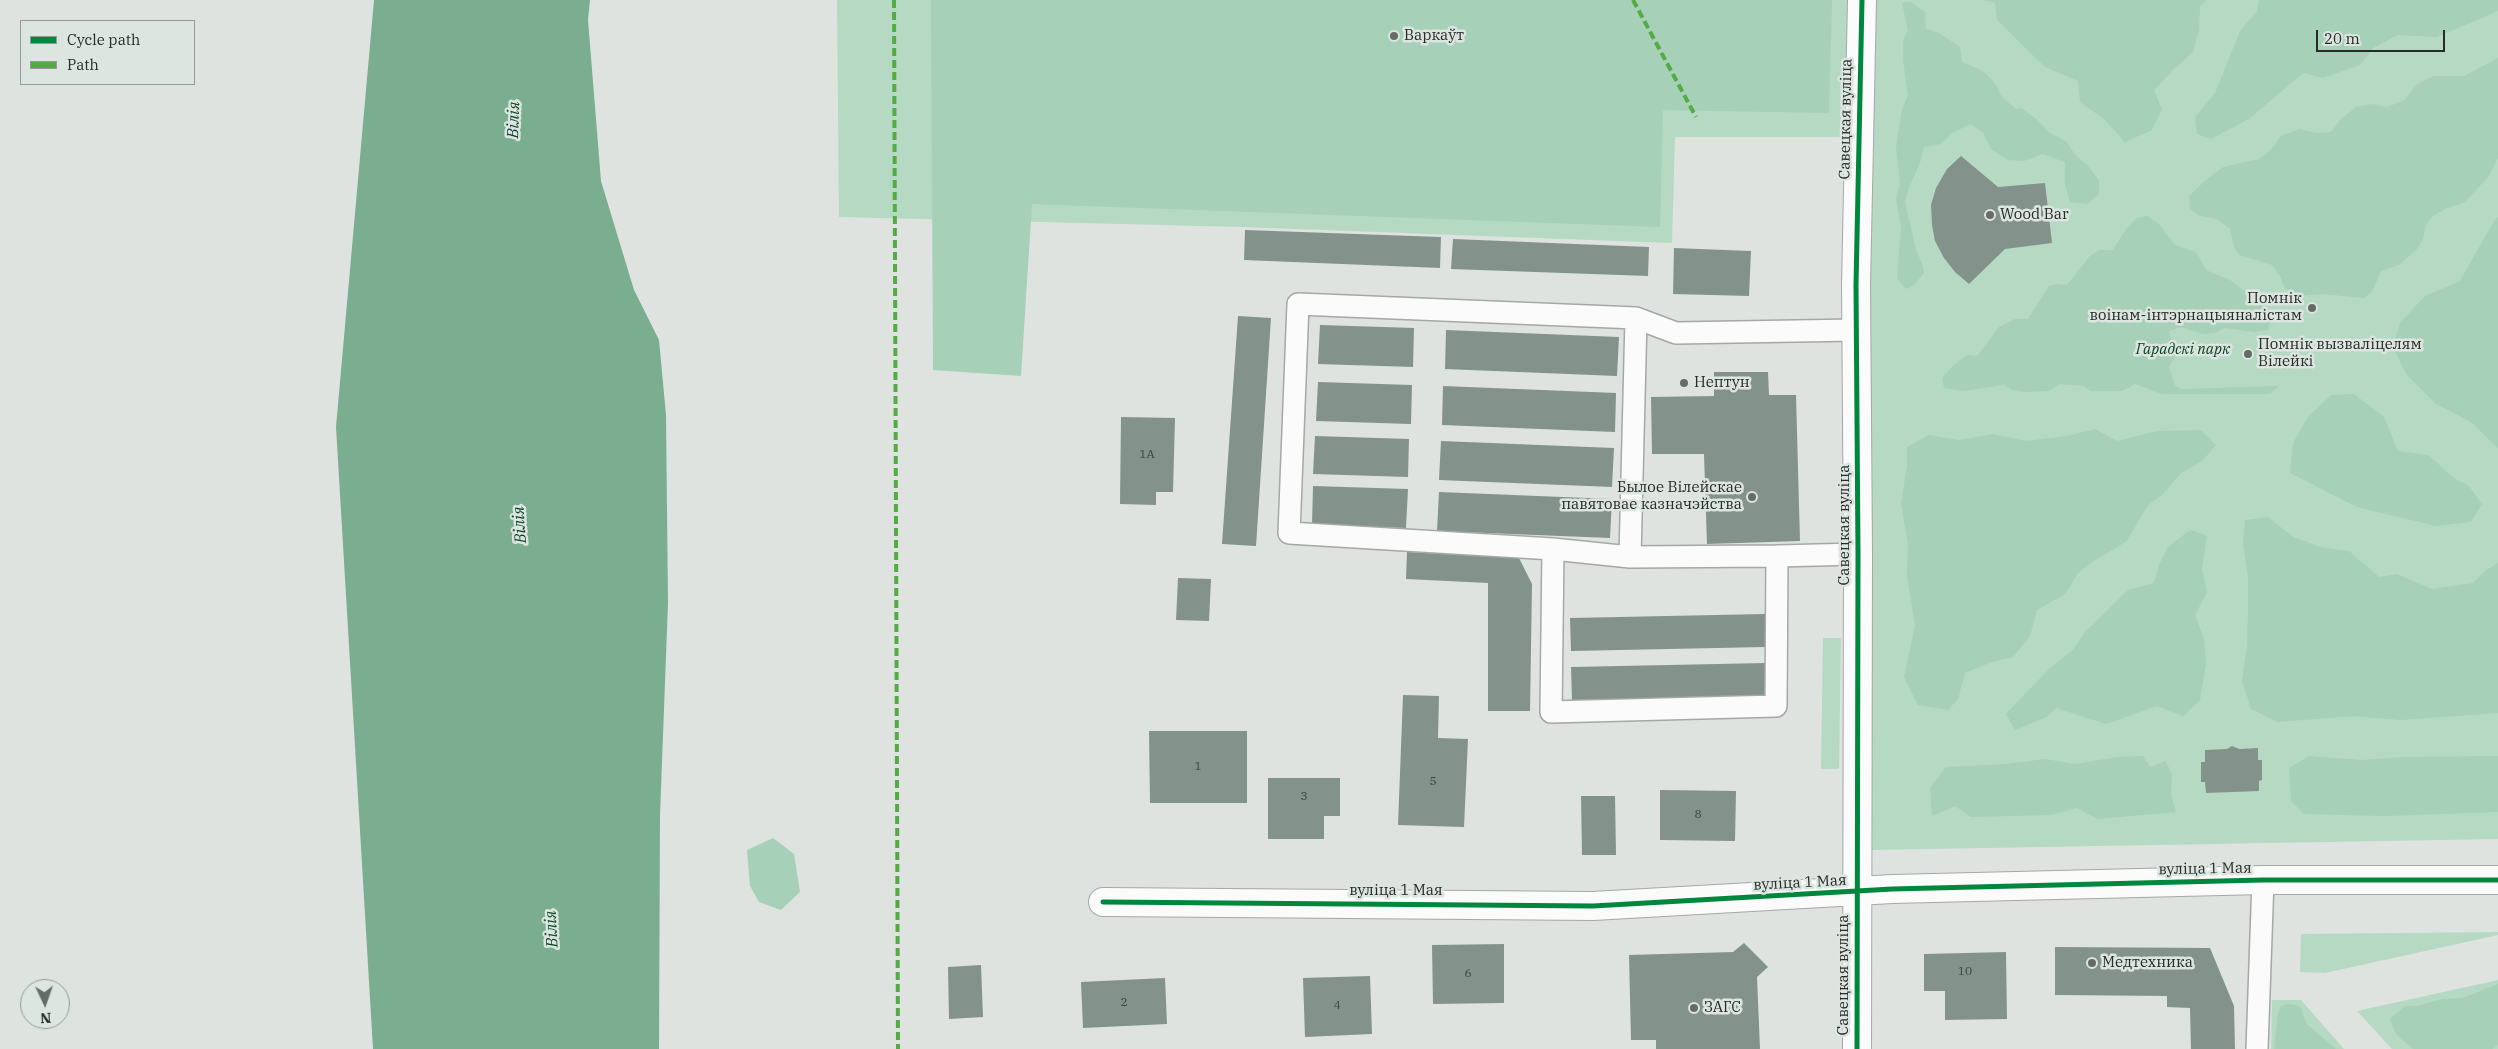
<!DOCTYPE html>
<meta charset="utf-8">
<style>
body{margin:0}
#map{position:relative;width:2498px;height:1049px;overflow:hidden;background:#dee3e0;font-family:"IBM Plex Serif",serif}
canvas{display:block}
.legend{position:absolute;left:20px;top:20px;width:175px;height:65px;box-sizing:border-box;background:#dce5df;border:1px solid #949a96;margin:0;padding:6px 9px;list-style:none;font-size:15px;color:#272a28}
.legend li{display:flex;align-items:center;gap:10px;height:25px}
.legend b{width:25px;border:1px solid #949a96}
.north{position:absolute;left:20px;top:979px;width:50px;height:50px;box-sizing:border-box;background:#dce5df;border:1px solid #949a96;border-radius:50%;rotate:177deg;font-size:14px;font-weight:700;line-height:20px;text-align:center;color:#272a28}
.north::after{content:'';display:block;margin:auto;width:18px;height:22px;background:#676b68;clip-path:polygon(50% 0,100% 100%,50% 72%,0 100%)}
.scale{position:absolute;left:2316px;top:30px;width:129px;height:22px;box-sizing:border-box;border:2px solid #272a28;border-top:0;padding-left:6px;font-size:15px;line-height:18px;white-space:nowrap;color:#272a28;-webkit-text-stroke:4px #dce5df;paint-order:stroke}
</style>
<div id="map">
<canvas width="2498" height="1049"></canvas>
<ul class="legend">
<li><b style="height:6px;background:#00873e"></b>Cycle path</li>
<li><b style="height:6px;background:#53ab44"></b>Path</li>
</ul>
<div class="north">N</div>
<div class="scale">20 m</div>
</div>
<script>
const context = document.querySelector('canvas').getContext('2d');
context.lineJoin = 'round';
function fillPath(path, color) { context.fillStyle = color; context.fill(path, 'evenodd'); }
const shape = rows => new Path2D(rows.map(r => 'M' + r).join(''));
function strokePath(path, color, width, dash) { context.strokeStyle = color; context.lineWidth = width; context.lineCap = dash ? 'butt' : 'round'; context.setLineDash(dash || []); context.stroke(path); }
function drawText(font, color, halo, rows, align = 'center') {
  context.font = font + ' "IBM Plex Serif",serif'; context.lineWidth = 5; context.setLineDash([]); context.textBaseline = 'middle'; context.strokeStyle = halo; context.fillStyle = color; for (const [text, x, y, turn = 0] of rows) {
    context.save(); context.translate(x, y); context.rotate((+turn || 0) * Math.PI / 180); context.textAlign = isNaN(turn) ? turn : align; if (halo) context.strokeText(text, 0, 0); context.fillText(text, 0, 0); context.restore();
  }
}
fillPath(shape([
 [837,0,2498,0,2498,839,1870,850,1869,341,1874,137,1675,137,1672,243,1242,227,839,217],
 [1823,638,1841,638,1839,769,1821,769],
 [2498,932,2498,935,2325,973,2300,972,2301,934],
 [2498,980,2498,1049,2392,1049,2357,1011],
 [2272,1000,2301,1000,2344,1049,2271,1049]
]), '#b6d9c3');
fillPath(shape([
 [931,0,1832,0,1829,113,1663,110,1660,227,1032,204,1021,376,933,370],
 [1981,0,2207,0,2200,6,2199,30,2193,52,2174,69,2154,90,2162,109,2152,130,2125,142,2104,119,2080,102,2078,81,2045,67,1997,20,1995,3],
 [2259,0,2498,0,2498,11,2437,37,2398,35,2373,48,2360,65,2323,78,2303,73,2249,119,2211,139,2197,134,2195,117,2215,93,2241,29,2257,12],
 [1911,2,1925,12,1926,29,1939,33,1960,47,1962,62,1983,71,1995,83,2002,97,2016,109,2021,108,2035,118,2050,133,2066,141,2076,156,2089,167,2099,181,2099,194,2087,204,2070,202,2065,185,2065,162,2043,154,2024,161,2008,160,1991,149,1983,133,1971,124,1952,133,1941,144,1924,147,1920,163,1909,187,1905,202,1916,250,1923,266,1924,273,1914,285,1906,289,1897,278,1901,227,1896,198,1900,184,1896,147,1902,109,1908,95,1903,60,1903,40,1908,31,1902,3],
 [2498,58,2498,158,2489,176,2465,202,2445,209,2433,216,2426,225,2423,239,2417,249,2399,265,2381,271,2372,292,2364,298,2322,294,2299,296,2285,288,2280,276,2272,265,2239,255,2234,247,2230,229,2217,219,2200,216,2190,209,2189,196,2206,180,2223,167,2259,159,2270,151,2281,136,2299,129,2316,133,2331,132,2340,120,2356,107,2372,104,2387,107,2405,100,2416,85,2434,76,2464,76],
 [2147,216,2158,223,2175,245,2196,252,2206,270,2230,280,2243,290,2260,305,2271,320,2268,330,2254,332,2225,328,2215,333,2204,334,2181,327,2169,331,2175,357,2169,367,2175,386,2181,389,2279,386,2270,394,2162,394,2135,384,2122,391,2091,391,2083,386,2060,384,2048,391,2026,392,2012,390,2004,385,1962,391,1944,388,1942,378,1955,364,1967,355,1977,356,1999,327,2015,319,2028,319,2049,286,2057,284,2067,285,2090,256,2099,250,2113,250,2126,229,2137,218],
 [2498,217,2498,448,2471,422,2436,404,2407,375,2393,348,2400,323,2425,296,2460,281,2494,221],
 [2354,394,2384,417,2398,451,2428,455,2454,478,2468,485,2482,504,2471,522,2436,526,2357,507,2290,473,2293,443,2308,417,2331,395],
 [2095,429,2117,441,2158,431,2201,430,2216,445,2202,461,2181,473,2162,495,2148,505,2126,542,2095,560,2078,573,2065,594,2037,610,2030,636,2013,657,1992,662,1965,673,1958,699,1948,710,1918,705,1904,677,1915,626,1907,575,1908,544,1901,504,1907,466,1907,447,1929,435,1959,440,1993,434,2026,441,2067,436],
 [2268,517,2293,537,2324,548,2349,551,2379,577,2397,574,2432,589,2473,583,2486,570,2498,563,2498,713,2400,720,2353,716,2278,722,2251,709,2242,681,2247,646,2248,610,2248,577,2243,544,2245,520],
 [2190,530,2207,535,2202,569,2207,592,2195,615,2204,639,2206,664,2200,700,2183,716,2157,706,2106,724,2056,708,2047,717,2015,730,2006,714,2048,670,2073,650,2084,633,2128,590,2154,583,2159,565,2168,547],
 [2143,756,2150,767,2166,761,2172,775,2171,795,2176,812,2098,819,2077,808,2050,815,1971,817,1955,806,1932,816,1930,788,1946,767,2005,764,2045,759,2075,764,2117,757],
 [2309,756,2361,760,2404,757,2498,756,2498,812,2385,816,2304,814,2291,801,2289,768],
 [773,838,794,854,800,892,781,910,759,902,750,886,747,850],
 [2498,984,2498,1045,2492,1049,2413,1049,2396,1034,2390,1019,2405,1006,2417,1006,2442,999,2462,998],
 [2288,1004,2297,1005,2302,1009,2303,1016,2308,1025,2336,1049,2274,1049,2278,1014,2281,1006]
]), '#a6d0b7');
fillPath(shape([
 [374,0,590,0,588,20,601,181,634,290,659,340,666,415,668,603,660,815,659,1049,373,1049,336,427]
]), '#7bae90');
fillPath(shape([
 [1961,156,1998,187,2045,183,2052,243,2005,249,1969,284,1955,272,1944,258,1935,241,1932,225,1931,205,1936,188,1947,169],
 [1245,230,1441,237,1440,268,1244,260],
 [1453,239,1649,247,1648,276,1451,269],
 [1674,248,1751,251,1749,296,1673,294],
 [1238,316,1271,318,1256,546,1222,544],
 [1320,325,1414,328,1413,367,1318,364],
 [1446,330,1619,337,1617,376,1445,369],
 [1714,372,1768,372,1769,395,1796,395,1800,541,1707,544,1704,454,1652,454,1651,397,1714,396],
 [1318,382,1412,385,1411,424,1316,421],
 [1443,386,1616,393,1615,432,1442,425],
 [1121,417,1175,418,1173,492,1156,492,1156,505,1120,504],
 [1315,436,1409,439,1408,477,1313,474],
 [1441,441,1614,448,1612,487,1439,480],
 [1313,486,1408,489,1406,528,1312,525],
 [1439,492,1612,499,1610,538,1437,531],
 [1407,552,1519,558,1532,584,1530,711,1488,711,1488,583,1406,579],
 [1178,578,1211,579,1209,621,1176,620],
 [1765,614,1765,647,1571,651,1570,618],
 [1766,663,1767,696,1572,700,1571,667],
 [1403,695,1439,696,1438,738,1468,739,1464,827,1398,825],
 [1149,731,1247,731,1247,803,1150,803],
 [2232,746,2239,749,2258,748,2258,760,2262,760,2262,780,2259,781,2259,791,2206,793,2205,782,2201,782,2201,762,2205,762,2205,750,2227,749],
 [1268,778,1340,778,1340,816,1324,816,1324,839,1268,839],
 [1660,790,1736,791,1735,841,1660,840],
 [1581,796,1615,796,1616,855,1582,855],
 [1744,943,1768,967,1757,977,1760,1049,1656,1049,1656,1040,1631,1040,1629,955,1733,952],
 [1504,944,1504,1003,1433,1004,1432,945],
 [2055,947,2210,948,2234,1006,2235,1049,2191,1049,2190,1008,2167,1007,2167,996,2055,995],
 [2006,952,2007,1019,1945,1020,1945,991,1924,991,1924,954],
 [981,965,983,1017,949,1019,948,967],
 [1370,976,1372,1034,1305,1037,1303,978],
 [1165,978,1167,1024,1083,1028,1081,982]
]), '#83938b');
const lane = shape([
 [1553,549,1551,712,1776,706,1777,556,1630,557,1553,549,1289,533,1298,304,1636,318,1676,333,1856,330],
 [1777,556,1858,554],
 [1630,557,1636,318],
 [2257,1049,2263,880]
]);
const street = shape([
 [1103,902,1593,906,1892,889,2263,880,2498,880],
 [1857,1049,1858,554,1856,285,1862,0]
]);
strokePath(lane, '#a4a8a6', 24);
strokePath(street, '#a4a8a6', 30);
strokePath(lane, '#fafbfa', 21);
strokePath(street, '#fafbfa', 28);
strokePath(shape([
 [894,0,898,1049],
 [1633,0,1696,117]
]), '#53ab44', 4, [8, 4]);
strokePath(shape([
 [1103,902,1593,906,1892,889,2263,880,2498,880],
 [1857,1049,1858,554,1856,285,1862,0]
]), '#00873e', 5);
for (const [x, y, r, color] of [
 [1394,36,5,"#676b68"],
 [1990,215,5,"#676b68"],
 [2312,308,5,"#676b68"],
 [2248,354,5,"#676b68"],
 [1684,383,5,"#676b68"],
 [1752,497,5,"#676b68"],
 [2092,963,5,"#676b68"],
 [1694,1008,5,"#676b68"]
]) { const dot = new Path2D(); dot.arc(x, y, r, 0, 2 * Math.PI); context.fillStyle = color; context.fill(dot); strokePath(dot, '#dce5df', 2); }
drawText('12px', '#3e4441', null, [
 ["1А",1147,455],
 ["1",1198,767],
 ["5",1433,782],
 ["3",1304,797],
 ["8",1698,815],
 ["10",1965,972],
 ["6",1468,974],
 ["2",1124,1003],
 ["4",1337,1006]
]);
drawText('15px', '#272a28', '#dce5df', [
 ["Варкаўт",1404,36],
 ["Wood Bar",2000,215],
 ["Помнік",2302,299,"right"],
 ["воінам-інтэрнацыяналістам",2302,316,"right"],
 ["Помнік вызваліцелям",2258,345],
 ["Вілейкі",2258,362],
 ["Нептун",1694,383],
 ["Былое Вілейскае",1742,488,"right"],
 ["павятовае казначэйства",1742,505,"right"],
 ["Медтехника",2102,963],
 ["ЗАГС",1704,1008]
], 'left');
drawText('15px', '#272a28', '#dce5df', [
 ["Савецкая вуліца",1846,119,-89],
 ["Савецкая вуліца",1845,525,-90],
 ["вуліца 1 Мая",2205,869,-1],
 ["вуліца 1 Мая",1800,883,-3],
 ["вуліца 1 Мая",1396,891],
 ["Савецкая вуліца",1844,975,-90]
]);
drawText('italic 15px', '#033f24', '#dce5df', [
 ["Гарадскі парк",2183,350]
]);
drawText('italic 16px', '#094328', '#dce5df', [
 ["Вілія",514,120,-88],
 ["Вілія",520,525,-94],
 ["Вілія",552,929,-93]
]);
</script>
